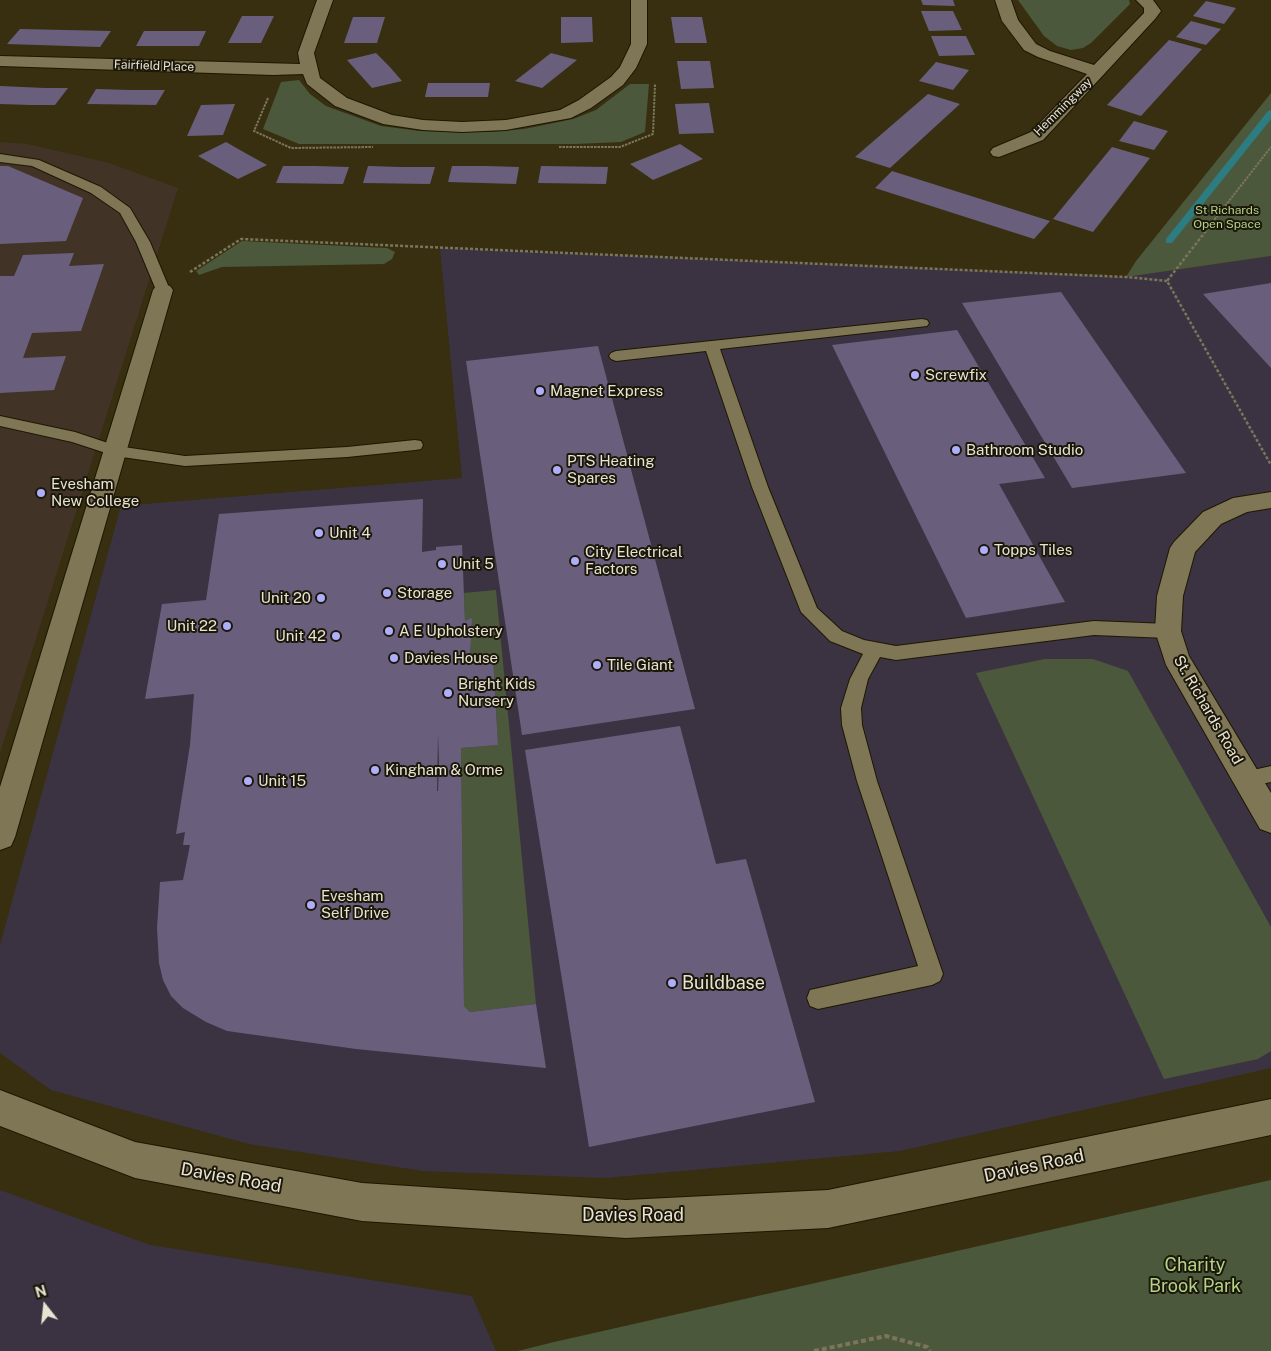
<!DOCTYPE html>
<style>
body{margin:0}
#map{position:relative;width:1271px;height:1351px;overflow:hidden;background:#372f10;font-family:"Public Sans",sans-serif}
canvas{display:block}
.north{position:absolute;left:20px;top:1281px;width:50px;height:50px;-webkit-text-stroke:4px #1b170a;paint-order:stroke;rotate:344deg;font-size:14px;font-weight:700;line-height:20px;text-align:center;color:#e9e4d2}
.north::after{content:'';display:block;margin:auto;width:18px;height:22px;background:#e9e4d2;clip-path:polygon(50% 0,100% 100%,50% 72%,0 100%)}
</style>
<div id="map">
<canvas width="1271" height="1351"></canvas>
<div class="north">N</div>
</div>
<script>
const context = document.querySelector('canvas').getContext('2d');
context.lineJoin = 'round';
function fillPath(path, color) { context.fillStyle = color; context.fill(path, 'evenodd'); }
const shape = rows => new Path2D(rows.map(r => 'M' + r).join(''));
function strokePath(path, color, width, dash) { context.strokeStyle = color; context.lineWidth = width; context.lineCap = dash ? 'butt' : 'round'; context.setLineDash(dash || []); context.stroke(path); }
function drawText(font, color, halo, rows, align = 'center') {
  context.font = font + ' "Public Sans",sans-serif'; context.lineWidth = 4; context.setLineDash([]); context.textBaseline = 'middle'; context.strokeStyle = halo; context.fillStyle = color; for (const [text, x, y, turn = 0] of rows) {
    context.save(); context.translate(x, y); context.rotate((+turn || 0) * Math.PI / 180); context.textAlign = isNaN(turn) ? turn : align; if (halo) context.strokeText(text, 0, 0); context.fillText(text, 0, 0); context.restore();
  }
}
fillPath(shape([
 [440,248,1126,277,1271,256,1271,1068,900,1151,605,1178,423,1171,249,1144,51,1090,0,1053,0,945,121,506,462,478],
 [0,1190,150,1245,472,1296,496,1351,0,1351]
]), '#3c3342');
fillPath(shape([
 [0,142,28,144,109,163,178,188,0,753]
]), '#413426');
fillPath(shape([
 [1018,0,1129,0,1130,4,1091,43,1083,48,1071,50,1057,46,1044,36],
 [299,80,310,94,326,106,381,126,420,131,489,132,524,129,573,119,596,110,630,84,649,84,645,132,621,142,576,144,299,144,263,129,281,82],
 [1271,93,1271,256,1126,277,1136,261],
 [242,241,387,248,395,252,392,259,384,264,222,267,199,275,196,271],
 [496,590,536,1004,470,1012,464,1006,461,748,498,745,493,657,470,659,472,619,465,621,464,593],
 [1045,659,1093,659,1128,671,1271,927,1271,1051,1258,1059,1164,1079,976,673],
 [1271,1180,1271,1351,518,1351,554,1342]
]), '#4c583b');
fillPath(shape([
 [1271,110,1271,119,1172,243,1166,243,1166,239,1268,111,1271,110]
]), '#2c7c81');
fillPath(shape([
 [921,0,953,0,955,6,923,5],
 [1206,1,1236,8,1224,24,1193,16],
 [921,11,953,11,962,30,929,31],
 [242,16,274,16,261,43,228,43],
 [353,17,385,17,377,43,344,43],
 [561,17,592,17,593,42,561,43],
 [671,17,702,17,707,43,675,43],
 [1191,21,1221,29,1206,45,1176,37],
 [20,29,65,30,111,31,100,47,7,44],
 [144,31,206,31,199,46,136,46],
 [931,36,966,36,975,55,939,56],
 [1169,40,1202,49,1141,116,1107,105],
 [376,53,389,66,402,81,372,88,347,60],
 [551,53,577,60,542,88,515,81],
 [677,61,710,61,714,88,681,89],
 [936,62,969,70,953,90,919,81],
 [428,83,490,83,488,97,425,97],
 [0,86,45,88,68,88,55,105,31,105,0,104],
 [96,89,131,90,165,90,156,105,87,104],
 [928,94,960,104,890,168,855,157],
 [709,103,714,133,679,134,675,104],
 [235,104,223,135,187,136,201,105],
 [1134,121,1168,131,1154,150,1119,141],
 [226,142,247,154,267,165,238,179,198,156],
 [680,144,703,159,653,180,630,164],
 [1112,147,1150,158,1093,232,1053,219],
 [0,166,8,166,83,198,66,241,0,244],
 [283,166,316,166,349,167,343,184,276,183],
 [368,166,401,167,435,167,430,184,363,183],
 [452,166,486,166,519,167,516,184,448,182],
 [541,166,608,167,606,184,538,183],
 [892,171,1009,208,1050,221,1034,239,875,188],
 [74,253,69,266,104,264,81,331,32,333,23,358,66,356,54,390,0,393,0,276,14,276,23,255],
 [1271,283,1271,368,1203,294],
 [1061,292,1186,473,1072,488,962,303],
 [957,330,1045,478,999,484,1065,602,966,618,832,345],
 [598,346,695,709,522,735,466,361],
 [423,499,422,552,436,550,436,547,462,545,465,621,472,618,470,659,493,656,498,745,461,748,464,1006,470,1012,536,1004,546,1068,356,1049,227,1031,206,1022,183,1008,171,996,163,980,159,963,157,928,160,882,183,880,190,845,183,845,185,832,176,834,190,745,194,694,145,699,162,604,206,600,219,514],
 [438,734,439,761,438,791,437,791],
 [680,726,716,864,746,859,815,1102,589,1147,525,750]
]), '#695f7d');
const service = shape([
 [0,154,39,160,101,187,130,208,150,242,170,290,168,293,158,293,156,290,136,242,120,213,91,193,32,166,0,162,0,154],
 [922,319,927,320,929,323,927,326,720,349,768,487,817,608,842,631,864,640,896,646,1094,621,1168,624,1174,626,1177,631,1174,636,1168,638,1094,635,896,660,880,657,868,679,861,708,862,725,877,781,943,974,940,981,932,985,818,1009,810,1006,807,998,810,990,918,966,857,781,842,725,841,708,850,679,863,654,830,641,801,612,752,487,706,351,616,361,611,359,609,356,611,353,616,351,922,319],
 [0,416,75,432,117,446,185,456,347,447,415,440,421,441,423,445,421,449,415,450,347,457,185,466,115,456,72,442,0,426,0,416],
 [1271,766,1271,782,1247,787,1240,785,1237,779,1240,773,1271,766]
]);
const minor = shape([
 [317,0,333,0,314,53,320,78,347,98,392,115,423,120,462,122,506,120,560,110,579,100,611,77,620,67,631,44,631,0,647,0,647,44,636,68,623,85,591,108,571,118,506,130,462,132,423,130,383,124,335,106,307,84,303,74,273,75,0,66,0,56,300,64,298,53,317,0],
 [995,0,1011,0,1018,20,1036,44,1050,51,1094,65,1144,13,1144,8,1136,0,1153,0,1161,11,1155,19,1043,140,999,157,993,156,990,152,993,148,1031,132,1087,74,1038,57,1024,50,1002,21,995,0],
 [163,284,170,286,173,290,15,837,11,846,0,850,0,787,153,290,156,286,163,284],
 [1271,492,1271,508,1247,512,1221,524,1195,552,1183,596,1181,631,1189,656,1271,793,1271,833,1260,829,1166,665,1155,631,1157,596,1170,548,1174,542,1203,512,1233,498,1271,492]
]);
const tertiary = shape([
 [0,1090,135,1142,362,1183,626,1200,828,1190,1271,1099,1271,1135,828,1228,626,1238,362,1221,135,1178,0,1126,0,1090]
]);
strokePath(service, '#1e1700', 2);
strokePath(minor, '#1e1700', 2);
strokePath(tertiary, '#1e1700', 2);
strokePath(shape([
 [268,98,254,131,291,148,373,147],
 [559,147,620,147,653,134,655,84],
 [1208,228,1271,147]
]), '#7b755b', 2, [2.5, 1]);
strokePath(shape([
 [1209,227,1167,281,1271,465],
 [190,272,241,239,1126,277,1167,281]
]), '#7b755b', 2.5, [3, 2]);
strokePath(shape([
 [814,1351,886,1336,927,1347,930,1351]
]), '#7b755b', 4, [5, 3]);
fillPath(service, '#7f7655');
fillPath(minor, '#7f7655');
fillPath(tertiary, '#7f7655');
for (const [x, y, r, color] of [
 [915,375,5,"#aeaefb"],
 [540,391,5,"#aeaefb"],
 [956,450,5,"#aeaefb"],
 [557,470,5,"#aeaefb"],
 [41,493,5,"#aeaefb"],
 [319,533,5,"#aeaefb"],
 [984,550,5,"#aeaefb"],
 [575,561,5,"#aeaefb"],
 [442,564,5,"#aeaefb"],
 [387,593,5,"#aeaefb"],
 [321,598,5,"#aeaefb"],
 [227,626,5,"#aeaefb"],
 [389,631,5,"#aeaefb"],
 [336,636,5,"#aeaefb"],
 [394,658,5,"#aeaefb"],
 [597,665,5,"#aeaefb"],
 [448,693,5,"#aeaefb"],
 [375,770,5,"#aeaefb"],
 [248,781,5,"#aeaefb"],
 [311,905,5,"#aeaefb"],
 [672,983,5,"#aeaefb"]
]) { const dot = new Path2D(); dot.arc(x, y, r, 0, 2 * Math.PI); context.fillStyle = color; context.fill(dot); strokePath(dot, '#1b170a', 2); }
drawText('12px', '#e9e4d2', '#1b170a', [
 ["Fairfield Place",154,66,2],
 ["Hemmingway",1063,107,-45]
]);
drawText('12px', '#b3d387', '#1b170a', [
 ["St Richards",1227,210],
 ["Open Space",1227,224]
]);
drawText('15px', '#e9e4d2', '#1b170a', [
 ["Screwfix",925,375],
 ["Magnet Express",550,391],
 ["Bathroom Studio",966,450],
 ["PTS Heating",567,461],
 ["Spares",567,478],
 ["Evesham",51,484],
 ["New College",51,501],
 ["Unit 4",329,533],
 ["Topps Tiles",994,550],
 ["City Electrical",585,552],
 ["Factors",585,569],
 ["Unit 5",452,564],
 ["Storage",397,593],
 ["Unit 20",311,598,"right"],
 ["Unit 22",217,626,"right"],
 ["A E Upholstery",399,631],
 ["Unit 42",326,636,"right"],
 ["Davies House",404,658],
 ["Tile Giant",607,665],
 ["Bright Kids",458,684],
 ["Nursery",458,701],
 ["Kingham & Orme",385,770],
 ["Unit 15",258,781],
 ["Evesham",321,896],
 ["Self Drive",321,913]
], 'left');
drawText('15px', '#e9e4d2', '#1b170a', [
 ["St. Richards Road",1208,710,60]
]);
drawText('18px', '#e9e4d2', '#1b170a', [
 ["Buildbase",682,983]
], 'left');
drawText('18px', '#e9e4d2', '#1b170a', [
 ["Davies Road",1034,1166,-12],
 ["Davies Road",231,1178,10],
 ["Davies Road",633,1215]
]);
drawText('18px', '#b3d387', '#1b170a', [
 ["Charity",1195,1265],
 ["Brook Park",1195,1286]
]);
</script>
